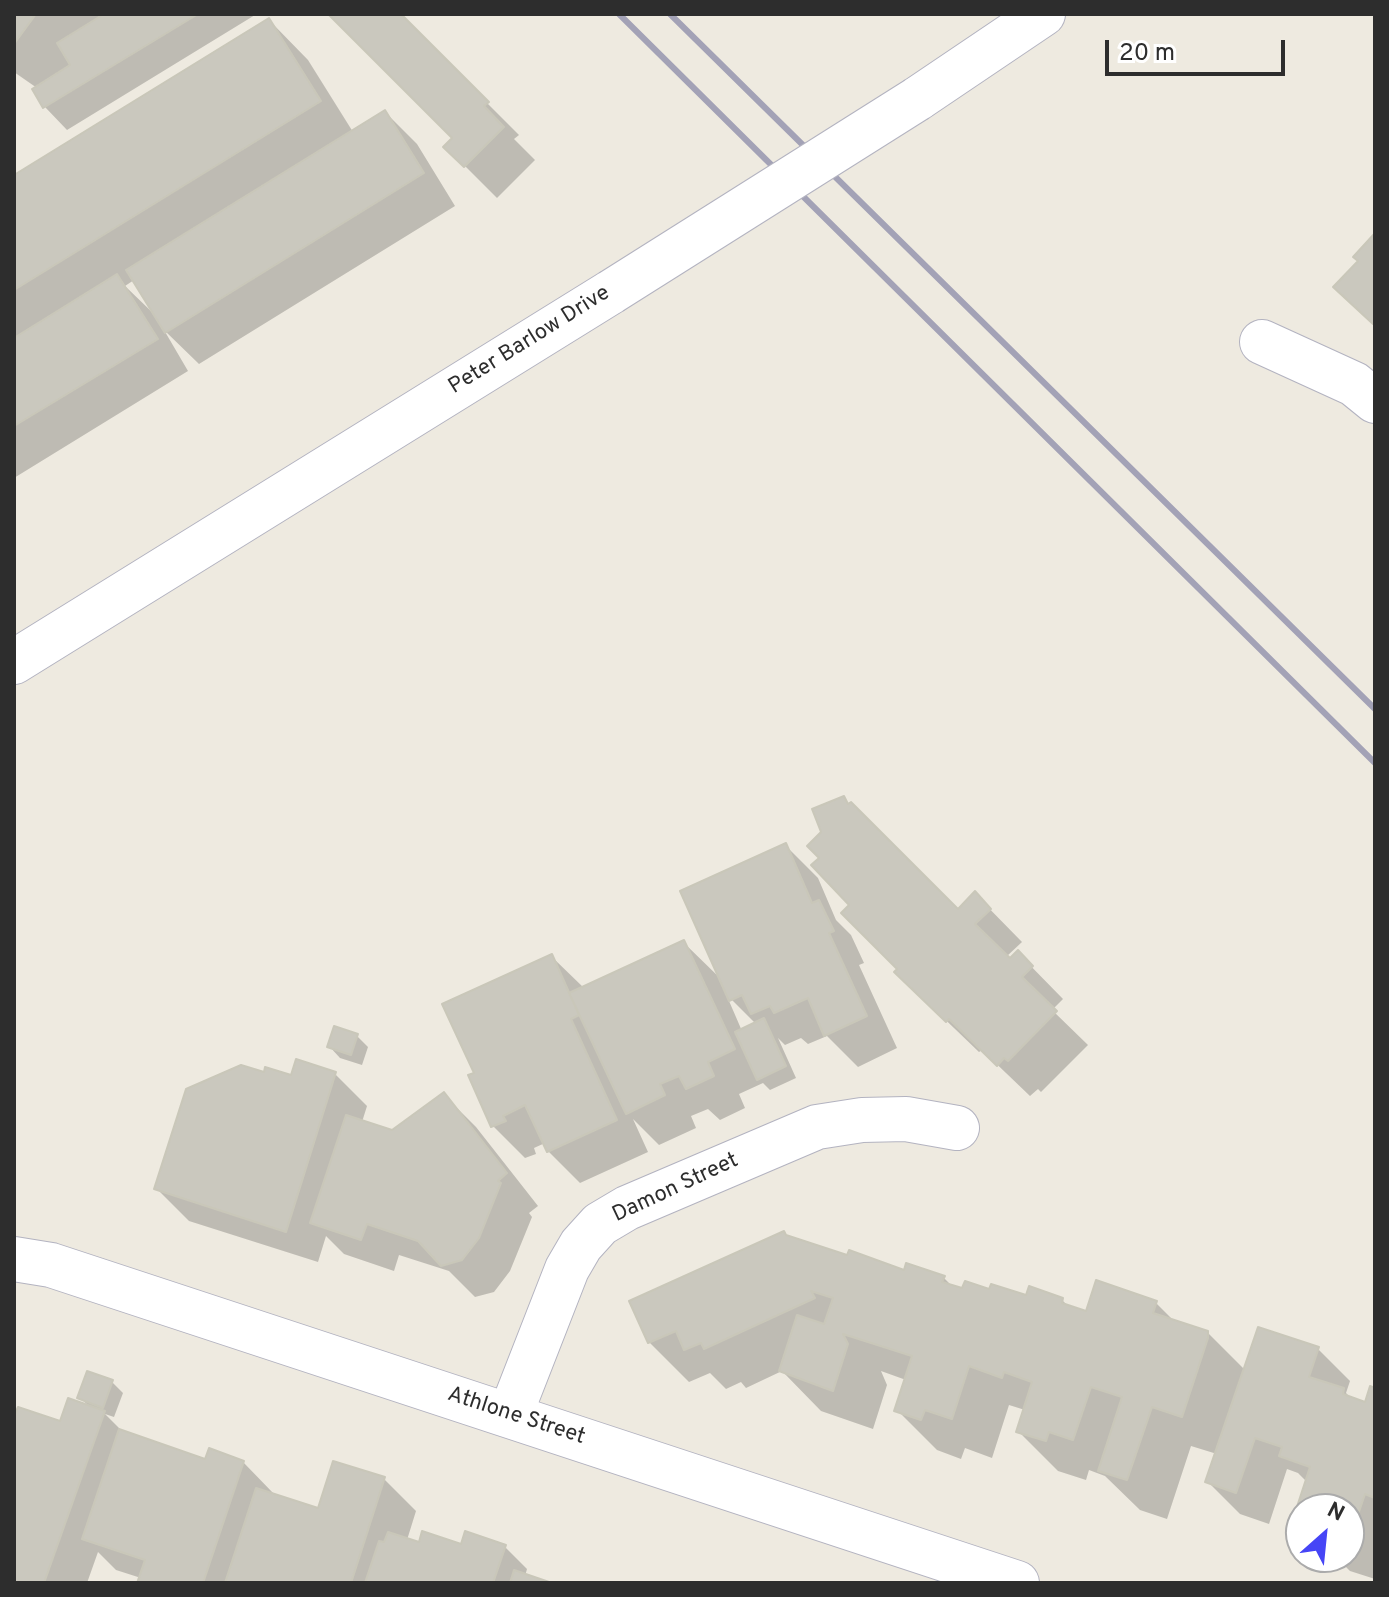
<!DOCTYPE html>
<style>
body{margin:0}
#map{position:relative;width:1389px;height:1597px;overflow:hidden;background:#eeeae0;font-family:Overpass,sans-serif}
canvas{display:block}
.frame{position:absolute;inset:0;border:16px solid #2d2d2d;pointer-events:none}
.north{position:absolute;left:1285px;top:1493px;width:80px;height:80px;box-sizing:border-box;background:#fff;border:2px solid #ababab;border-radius:50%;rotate:27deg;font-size:22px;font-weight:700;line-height:32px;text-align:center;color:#2d2d2d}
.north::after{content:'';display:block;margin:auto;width:28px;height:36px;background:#4645f6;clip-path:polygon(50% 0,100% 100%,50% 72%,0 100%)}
.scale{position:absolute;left:1105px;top:40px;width:180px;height:36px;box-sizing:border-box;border:4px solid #2d2d2d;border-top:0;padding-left:10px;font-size:24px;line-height:28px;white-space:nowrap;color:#2d2d2d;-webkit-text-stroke:6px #fff;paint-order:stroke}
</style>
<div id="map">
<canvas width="1389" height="1597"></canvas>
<div class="frame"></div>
<div class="north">N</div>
<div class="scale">20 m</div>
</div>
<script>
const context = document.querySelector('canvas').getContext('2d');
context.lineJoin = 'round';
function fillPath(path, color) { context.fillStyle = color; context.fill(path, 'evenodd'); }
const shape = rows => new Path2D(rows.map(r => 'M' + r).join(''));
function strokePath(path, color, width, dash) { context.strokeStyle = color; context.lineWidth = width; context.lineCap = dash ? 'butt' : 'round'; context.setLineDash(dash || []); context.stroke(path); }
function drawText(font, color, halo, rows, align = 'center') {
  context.font = font + ' Overpass,sans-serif'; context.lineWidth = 8; context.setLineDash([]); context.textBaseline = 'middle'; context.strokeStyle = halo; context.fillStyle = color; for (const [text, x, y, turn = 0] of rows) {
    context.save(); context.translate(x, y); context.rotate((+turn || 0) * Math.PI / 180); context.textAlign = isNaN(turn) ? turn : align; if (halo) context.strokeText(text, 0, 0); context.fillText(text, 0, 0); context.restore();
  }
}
fillPath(shape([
 [14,14,96,14,101,18,108,14,255,15,67,130,45,107,34,90,37,88,14,72],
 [330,14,398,14,519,135,514,139,535,160,497,198,446,147,454,138],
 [269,20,308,60,353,132,385,112,417,144,455,206,199,364,164,330,188,371,14,478,14,177],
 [134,280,154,312,153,313,125,286],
 [843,798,959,912,975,894,1022,942,1006,957,1010,961,1018,953,1063,999,1052,1010,1088,1045,1041,1092,1038,1089,1030,1096,982,1050,979,1052,929,1004,851,905,821,858,823,832],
 [786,846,818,878,836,920,851,935,864,963,859,965,897,1048,858,1067,827,1036,808,1044,801,1038,785,1045,778,1038,796,1078,770,1090,763,1083,739,1094,745,1108,720,1120,708,1109,691,1116,696,1128,659,1145,633,1119,648,1152,580,1183,548,1151,545,1143,534,1148,536,1154,525,1158,493,1126,470,1076,476,1074,551,956,584,988,683,942,722,980],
 [726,994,756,1024,742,1031],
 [357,1036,368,1047,362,1065,340,1058,329,1046],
 [265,1074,292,1078,335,1074,367,1106,362,1122,393,1132,444,1095,476,1127,538,1206,529,1213,532,1217,510,1271,494,1292,475,1297,449,1271,399,1255,394,1271,344,1254,326,1236,318,1262,189,1221,157,1189],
 [788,1238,905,1272,944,1278,954,1288,1062,1300,1070,1308,1087,1313,1156,1303,1175,1322,1207,1332,1245,1370,1318,1349,1350,1381,1346,1393,1353,1400,1366,1404,1375,1390,1375,1579,1350,1571,1336,1557,1349,1557,1349,1509,1301,1509,1301,1524,1295,1519,1307,1482,1298,1473,1287,1469,1269,1524,1240,1514,1208,1482,1217,1454,1191,1446,1167,1519,1140,1510,1105,1476,1089,1470,1086,1480,1058,1471,1018,1431,1025,1410,1009,1405,992,1458,965,1448,961,1459,937,1450,897,1410,906,1380,881,1371,887,1385,873,1429,821,1411,782,1371,746,1388,741,1382,726,1389,710,1373,689,1382,649,1342],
 [112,1382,123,1393,114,1417,105,1414,124,1433,207,1461,243,1462,275,1495,319,1511,384,1479,416,1511,407,1540,420,1544,505,1547,527,1569,525,1576,546,1583,139,1583,141,1578,116,1570,98,1552,87,1583,14,1583,14,1422,61,1424,90,1407,79,1397]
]), '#0003');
const building = shape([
 [14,14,36,14,14,44,14,14],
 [104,14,198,14,43,108,32,89,70,65,57,43,104,14],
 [328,14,401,14,489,102,484,106,504,127,464,167,443,147,452,138,328,14],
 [269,18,321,101,14,290,14,175,269,18],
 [385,110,424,173,165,333,126,270,385,110],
 [1375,233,1375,322,1373,324,1333,287,1358,261,1353,257,1375,233],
 [117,274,158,339,14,426,14,338,117,274],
 [844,796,848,804,851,802,958,909,975,891,991,909,975,924,1010,958,1018,950,1033,966,1022,977,1057,1011,1008,1061,1004,1058,997,1066,949,1019,946,1022,894,972,897,969,841,913,849,905,811,865,819,858,807,846,821,832,812,809,844,796],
 [786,843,812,903,819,900,834,931,829,933,867,1016,824,1036,808,998,774,1013,770,1006,751,1014,742,995,729,1001,680,891,786,843],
 [684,940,735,1049,708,1062,714,1076,686,1089,679,1076,660,1084,665,1095,626,1114,569,993,684,940],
 [552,954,579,1015,571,1019,617,1120,547,1152,525,1105,503,1116,506,1121,491,1127,468,1075,474,1073,442,1004,552,954],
 [764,1018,786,1066,757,1080,735,1032,764,1018],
 [334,1026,358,1034,351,1055,327,1047,334,1026],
 [296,1059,336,1072,286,1232,154,1189,186,1089,241,1065,264,1072,265,1067,291,1075,296,1059],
 [444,1092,507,1173,498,1181,501,1183,479,1238,462,1260,441,1266,418,1241,367,1224,361,1240,310,1223,346,1115,392,1130,444,1092],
 [784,1231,786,1235,847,1255,849,1250,904,1270,906,1263,945,1276,942,1282,962,1288,965,1281,989,1289,991,1284,1026,1295,1029,1286,1063,1298,1062,1303,1086,1311,1096,1280,1157,1301,1153,1313,1208,1331,1208,1338,1182,1417,1152,1407,1127,1480,1098,1471,1122,1397,1091,1387,1073,1440,1049,1432,1046,1441,1016,1432,1032,1382,1004,1372,1002,1378,969,1366,952,1419,925,1410,921,1420,894,1411,912,1356,843,1334,848,1344,833,1391,779,1371,797,1315,824,1324,833,1298,811,1291,815,1298,704,1349,701,1343,684,1350,676,1331,648,1343,629,1301,784,1231],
 [1258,1327,1319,1347,1309,1377,1344,1388,1343,1394,1365,1402,1370,1386,1375,1388,1375,1498,1365,1494,1349,1541,1349,1509,1301,1509,1301,1522,1293,1519,1310,1467,1279,1456,1282,1447,1255,1438,1236,1493,1205,1482,1258,1327],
 [87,1371,113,1380,103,1408,77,1398,87,1371],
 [68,1398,105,1411,44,1583,14,1583,14,1416,18,1407,60,1421,68,1398],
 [119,1429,205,1459,209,1448,244,1461,203,1583,137,1583,145,1560,82,1539,119,1429],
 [333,1461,385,1477,351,1583,225,1583,256,1488,318,1508,333,1461],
 [422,1531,461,1544,465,1531,506,1545,493,1583,365,1583,379,1541,384,1542,388,1532,419,1542,422,1531],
 [514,1570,552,1583,510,1583,514,1570]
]);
fillPath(building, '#cac8be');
strokePath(building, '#c9c7b9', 2);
const minor = shape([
 [1262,342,1354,384,1375,401],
 [14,1259,51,1265,1017,1583],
 [510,1415,567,1269,581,1245,600,1224,627,1208,817,1127,862,1120,906,1119,957,1128]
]);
const tertiary = shape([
 [917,99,1043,14],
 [14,662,611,292]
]);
strokePath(minor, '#b3b3c0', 46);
strokePath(tertiary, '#b3b3c0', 46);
strokePath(minor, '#fff', 44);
strokePath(tertiary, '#fff', 44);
strokePath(shape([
 [619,14,1375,763],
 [670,14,1375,709]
]), '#a3a2b6', 6);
const tertiaryBridge = shape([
 [611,292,917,99]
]);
strokePath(tertiaryBridge, '#b3b3c0', 46, []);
strokePath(tertiaryBridge, '#fff', 44);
drawText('22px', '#2d2d2d', '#fff', [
 ["Peter Barlow Drive",530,341,-32],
 ["Damon Street",676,1189,-25],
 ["Athlone Street",516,1417,18]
]);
</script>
